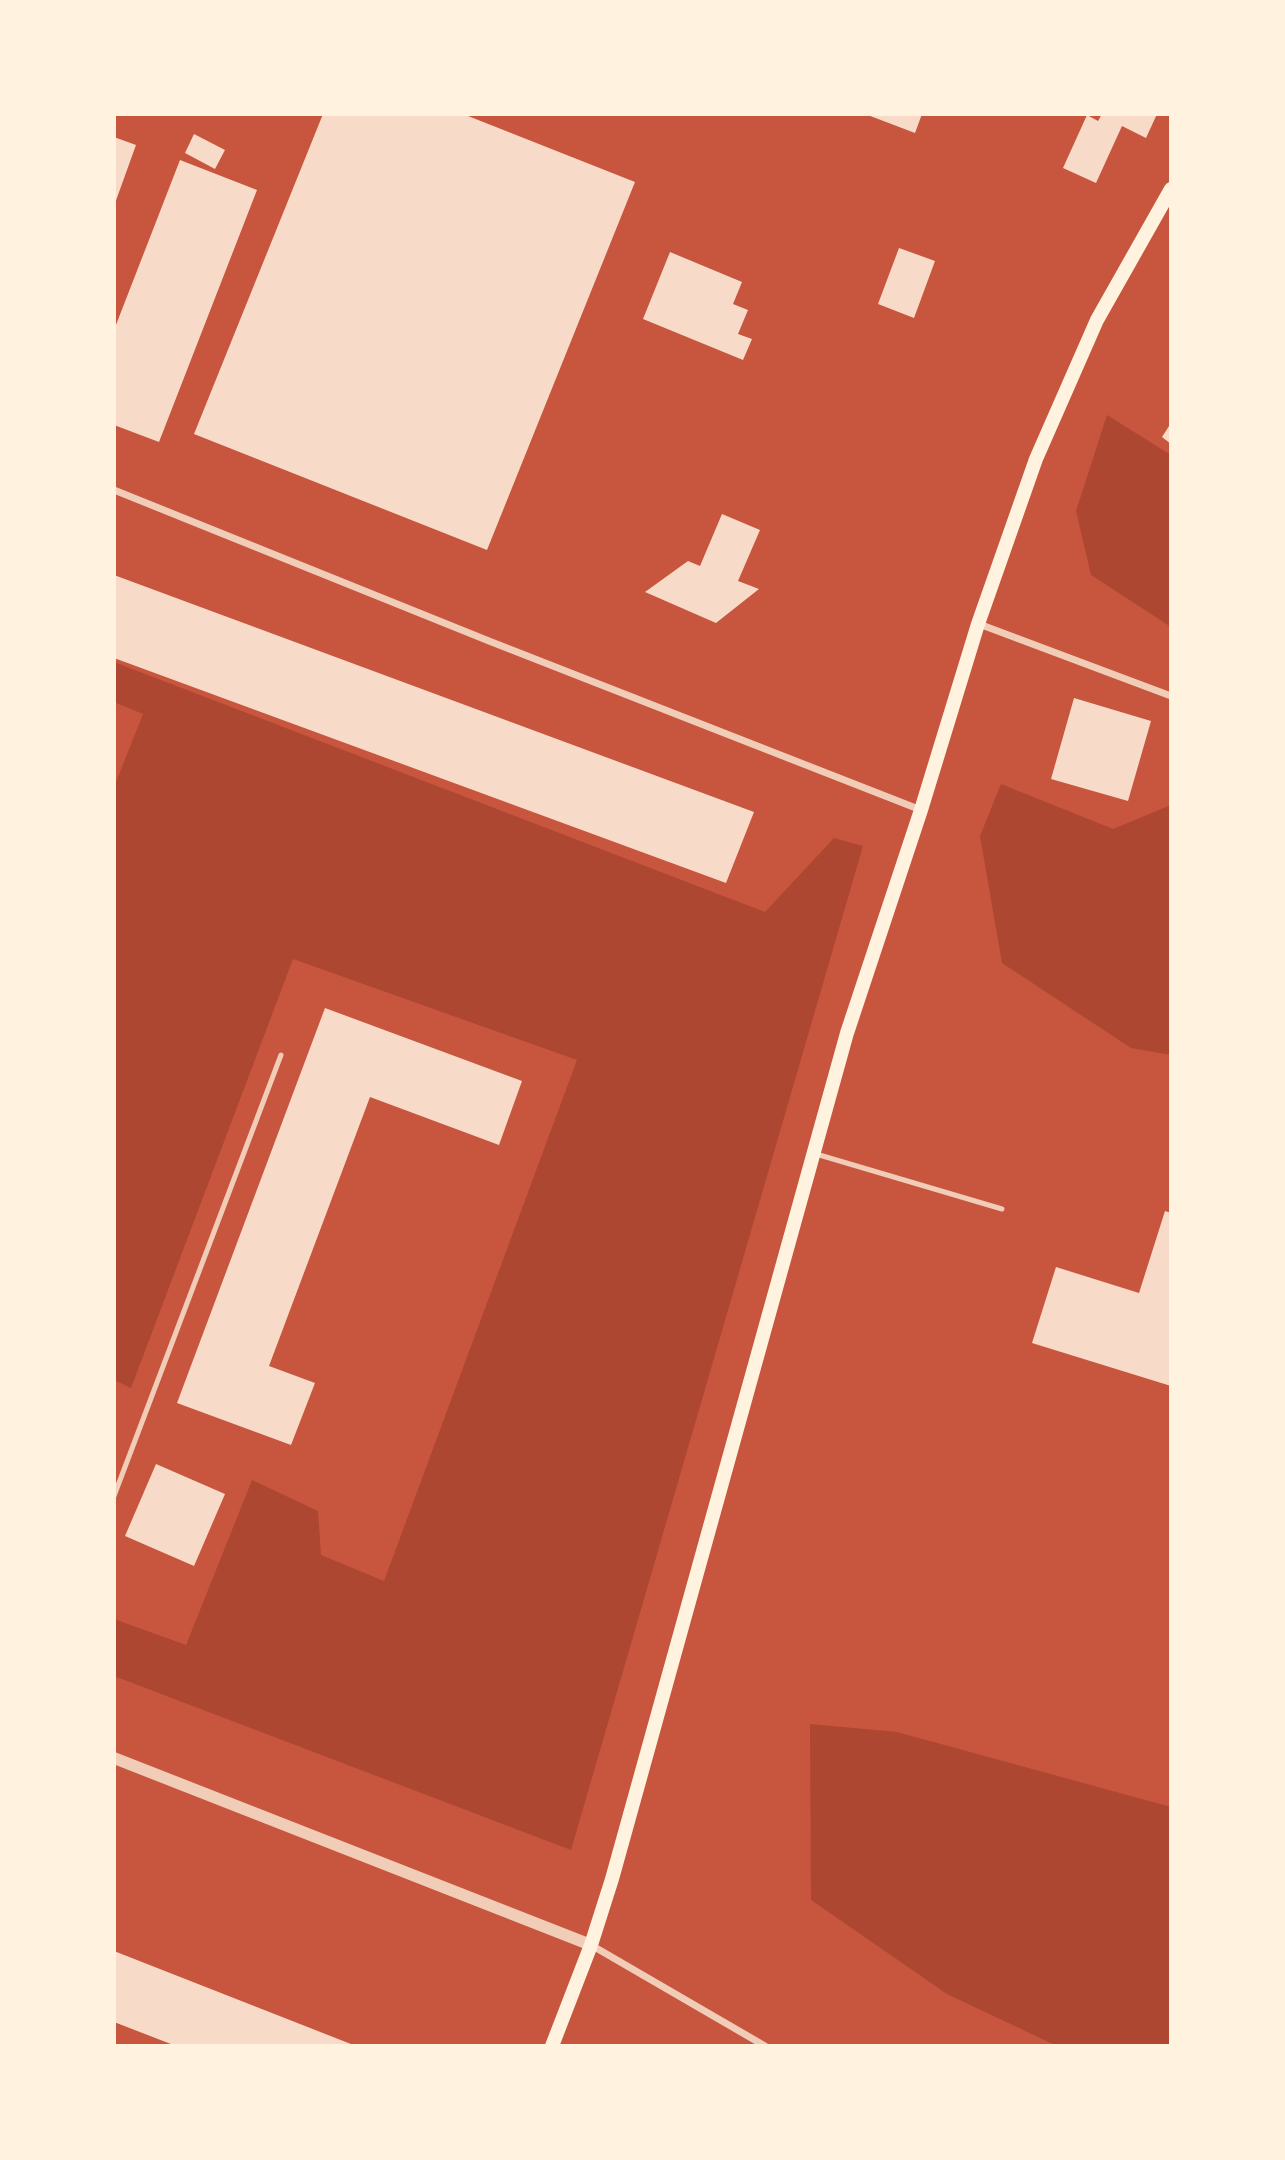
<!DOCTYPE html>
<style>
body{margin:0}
#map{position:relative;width:1285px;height:2160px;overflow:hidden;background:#c8553d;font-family:"Sofia Sans Condensed",sans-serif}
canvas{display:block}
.frame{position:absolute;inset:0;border:116px solid #fff3e0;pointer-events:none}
</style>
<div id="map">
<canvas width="1285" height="2160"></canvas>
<div class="frame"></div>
</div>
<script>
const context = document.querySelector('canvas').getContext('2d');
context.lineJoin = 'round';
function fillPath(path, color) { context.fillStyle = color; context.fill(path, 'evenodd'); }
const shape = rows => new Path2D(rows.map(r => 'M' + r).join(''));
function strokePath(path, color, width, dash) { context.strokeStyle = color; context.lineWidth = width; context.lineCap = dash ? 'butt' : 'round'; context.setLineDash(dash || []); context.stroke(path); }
fillPath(shape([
 [1107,415,1171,455,1171,627,1091,575,1076,511],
 [114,662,765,912,834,838,863,846,571,1850,114,1676,114,1619,186,1645,252,1480,318,1511,321,1555,384,1581,577,1060,293,959,131,1388,114,1380,114,787,143,714,114,702],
 [1001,784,1113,829,1171,805,1171,1055,1131,1048,1002,963,980,836],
 [810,1724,897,1732,1171,1807,1171,2046,1057,2046,947,1994,811,1900]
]), '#ae4732');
fillPath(shape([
 [323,114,463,114,635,182,487,550,194,434],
 [865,114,922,114,915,133],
 [1102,114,1157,114,1146,138,1122,126,1096,183,1063,168,1087,115,1098,121],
 [194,134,225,150,215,169,185,153],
 [114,137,136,145,114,206],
 [180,160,257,190,159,442,114,425,114,330],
 [899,248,935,261,914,318,878,304],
 [670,252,742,282,733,304,748,310,738,334,752,339,743,360,643,319],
 [1171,423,1171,444,1162,437],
 [722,514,760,530,738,581,759,589,716,623,645,592,688,561,700,566],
 [114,575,754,812,726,883,114,658],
 [1074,698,1151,721,1128,801,1051,779],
 [325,1008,522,1081,499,1145,370,1097,269,1366,315,1383,291,1445,177,1403],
 [1165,1211,1171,1213,1171,1386,1032,1343,1056,1267,1139,1293],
 [156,1464,225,1494,194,1566,125,1536],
 [114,1951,356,2046,176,2046,114,2022]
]), '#f7dbc8');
strokePath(shape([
 [816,1154,1002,1209],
 [114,1496,281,1055]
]), '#f1ccb7', 5);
strokePath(shape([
 [114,490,489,641,921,810],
 [979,624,1171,696],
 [591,1945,765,2046]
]), '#f1ccb7', 7);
strokePath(shape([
 [114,1758,591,1945]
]), '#f1ccb7', 12);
strokePath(shape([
 [552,2046,591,1945,612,1879,847,1033,921,810,978,624,1036,459,1097,320,1171,189]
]), '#fff3e0', 14);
</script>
